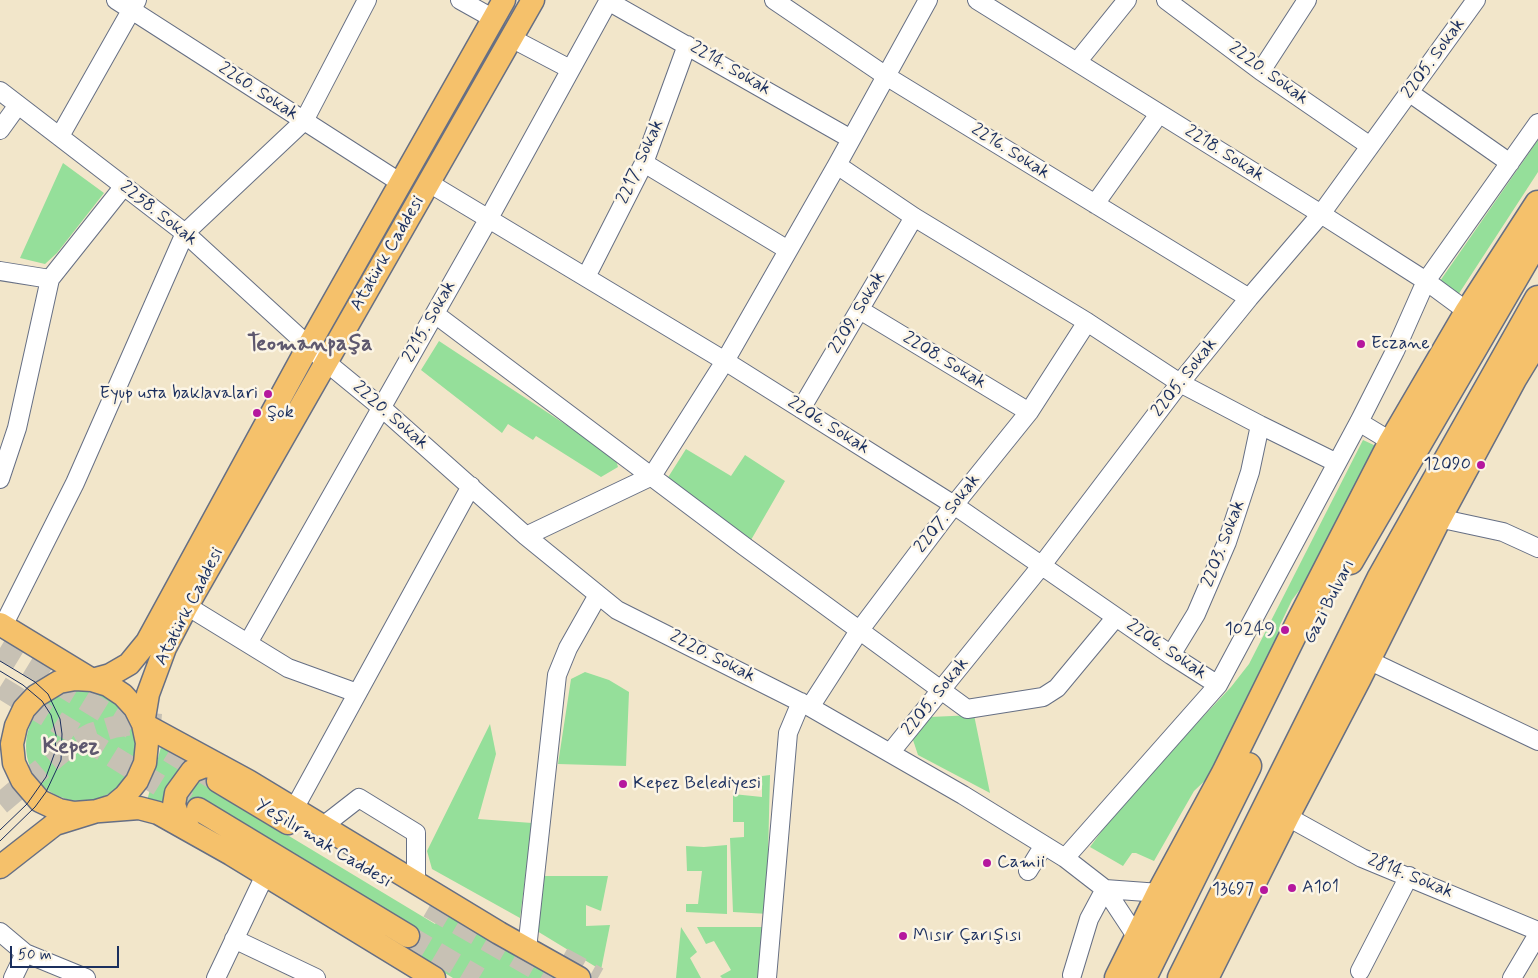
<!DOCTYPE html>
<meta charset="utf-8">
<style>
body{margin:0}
#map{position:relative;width:1538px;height:978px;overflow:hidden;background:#f2e6ca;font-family:Mynerve,sans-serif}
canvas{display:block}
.scale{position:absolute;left:10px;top:946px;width:109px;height:22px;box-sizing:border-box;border:2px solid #1b2f5e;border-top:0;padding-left:6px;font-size:15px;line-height:18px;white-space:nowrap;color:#1b2f5e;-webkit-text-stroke:4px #fcf5e5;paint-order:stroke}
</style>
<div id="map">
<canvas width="1538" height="978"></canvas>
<div class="scale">50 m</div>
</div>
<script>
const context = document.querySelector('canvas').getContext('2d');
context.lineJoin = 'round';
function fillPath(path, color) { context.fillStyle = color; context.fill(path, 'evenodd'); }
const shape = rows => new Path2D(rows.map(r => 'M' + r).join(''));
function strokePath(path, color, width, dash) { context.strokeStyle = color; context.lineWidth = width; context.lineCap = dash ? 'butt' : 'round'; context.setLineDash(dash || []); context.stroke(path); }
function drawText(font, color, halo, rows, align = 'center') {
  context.font = font + ' Mynerve,sans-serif'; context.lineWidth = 5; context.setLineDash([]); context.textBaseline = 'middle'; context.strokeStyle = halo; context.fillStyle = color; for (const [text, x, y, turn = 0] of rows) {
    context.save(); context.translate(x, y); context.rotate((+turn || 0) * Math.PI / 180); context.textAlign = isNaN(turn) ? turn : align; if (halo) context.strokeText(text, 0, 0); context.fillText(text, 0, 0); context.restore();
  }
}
fillPath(shape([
 [1538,140,1538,172,1458,295,1440,281],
 [63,163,104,193,57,253,45,264,20,258],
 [439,341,615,457,618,467,601,477,536,436,533,440,508,424,502,433,421,370],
 [1363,440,1376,446,1304,584,1292,600,1280,625,1274,647,1213,773,1194,791,1154,861,1136,853,1132,853,1123,866,1090,847,1123,802,1231,687,1249,664],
 [686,449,731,476,745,455,785,481,751,540,667,479],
 [585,672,609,680,629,692,626,766,558,764,571,679],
 '26 746a55 55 0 1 1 110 0a55 55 0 1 1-110 0Z',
 [974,715,990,793,918,755,913,740,930,717],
 [490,724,496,754,478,819,532,823,520,918,432,869,427,851],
 [163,739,197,761,168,809,147,801],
 [209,773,221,795,435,924,444,910,561,978,453,978,415,955,423,943,210,814,201,828,191,821,183,795,186,788],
 [770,775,768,855,769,914,733,912,730,838,744,837,744,822,733,822,733,794,762,797,762,776],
 [727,845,727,914,686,912,686,904,698,904,702,871,687,871,686,846,704,847],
 [544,876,608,876,601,911,586,905,586,926,610,925,601,970,537,931],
 [681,927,697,952,690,958,701,978,676,978],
 [697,927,769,927,765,978,722,978,720,976,731,970,714,941,706,944]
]), '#95df9a');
strokePath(shape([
 [0,648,213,778],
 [0,687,198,809],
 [0,804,68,747,91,734,114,727,140,723,161,725],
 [429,907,552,978],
 [408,936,479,978],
 [562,958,598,978]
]), '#c7c1b4', 22, [22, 11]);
const minor = shape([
 [116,0,401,183],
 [460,0,494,19],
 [774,0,886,76,1249,298],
 [977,0,1321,214,1426,281,1468,312],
 [1166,0,1261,71,1370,146],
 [608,1,851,139],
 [511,38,570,69],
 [1077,62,1127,0],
 [1261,71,1307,0],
 [0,91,185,233,326,362,382,408,526,536,617,610,810,707,963,795,1065,858,1105,889,1160,893],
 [1410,93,1510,163],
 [0,130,18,105],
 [60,136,137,0],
 [644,163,788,250],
 [837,165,914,217,1087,322,1180,383,1260,425,1337,463],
 [429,183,725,361,954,505,1171,655,1218,685],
 [1095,204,1159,114],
 [0,271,50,279],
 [586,277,644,163,687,45],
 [860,310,1029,412],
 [435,314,744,546,967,709,1043,697,1057,688,1116,617],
 [801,409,914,217],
 [1359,422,1392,442],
 [0,479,17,428,50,279,124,186],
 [1438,518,1503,532,1538,548],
 [526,536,652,476,725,361,837,165,928,0],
 [187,606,288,668,357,693],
 [3,626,75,483,185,233,304,121,367,0],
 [248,643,489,218,609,0],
 [1171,655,1196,614,1227,542,1250,472,1260,425],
 [1368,660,1538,741],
 [810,707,859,631,954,505,1029,412,1087,322],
 [890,753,1042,565,1180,383,1249,298,1321,214,1476,0],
 [294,809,471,486],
 [1286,816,1362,858,1538,931],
 [323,826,359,798,416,833,416,883],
 [1065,858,1218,685,1359,422,1395,351,1426,281,1538,123],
 [1028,871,1044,845],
 [1105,889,1138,939],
 [0,932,25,953,86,978],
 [234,939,316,978],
 [527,949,557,675,568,648,598,595],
 [1360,971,1409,876],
 [1072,975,1089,919,1105,889],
 [13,978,25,953],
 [216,978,265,875],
 [767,978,788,733,801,702],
 [1512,978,1538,934]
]);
const major = shape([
 [0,624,92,680,108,685,123,695,135,708,143,724,147,743,145,763,137,781,125,796,113,806,55,824,0,867],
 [143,724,148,694,165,648,187,606,533,0],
 [143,724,248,781,499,933,579,978],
 [218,781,288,823],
 [198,809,408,936],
 [190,830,178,816,174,805,176,793,192,771,205,766,214,767,224,771],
 [434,978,231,854,158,813,139,808,74,813,59,810,40,801,22,780,14,763,12,744,16,726,24,709,36,696,59,682,75,679,92,680,110,675,129,664,147,642,309,345,504,0]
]);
const highway = shape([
 [1350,561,1538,238],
 [1118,978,1160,893,1225,773,1299,623,1392,442,1468,312,1538,204],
 [1143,978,1248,766],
 [1181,978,1380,579,1538,299],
 [1205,978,1286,816,1358,678,1438,518,1513,379,1538,338]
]);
strokePath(minor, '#666f84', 20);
strokePath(major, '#666f84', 25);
strokePath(highway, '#666f84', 29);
strokePath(minor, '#fff', 18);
strokePath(major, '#f5c16b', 22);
strokePath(highway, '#f5c16b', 26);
strokePath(shape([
 [0,661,35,682,48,694,60,719,62,734,61,760,46,792,35,807,0,841],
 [0,671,23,685,42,701,51,715,56,735,55,752,46,777,27,804,0,830]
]), '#1b2f5e', 1);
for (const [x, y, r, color] of [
 [1361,344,5,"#b5179e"],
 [268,394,5,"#b5179e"],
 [257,413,5,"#b5179e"],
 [1481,465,5,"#b5179e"],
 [1285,630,5,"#b5179e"],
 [623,784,5,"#b5179e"],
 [987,863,5,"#b5179e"],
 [1292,888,5,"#b5179e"],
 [1264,890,5,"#b5179e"],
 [903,936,5,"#b5179e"]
]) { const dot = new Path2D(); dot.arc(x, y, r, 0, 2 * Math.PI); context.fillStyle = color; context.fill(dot); strokePath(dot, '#fcf5e5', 2); }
drawText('18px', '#1b2f5e', '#fcf5e5', [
 ["2205. Sokak",1434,59,-54],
 ["2214. Sokak",730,69,30],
 ["2220. Sokak",1268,74,36],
 ["2260. Sokak",258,92,33],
 ["2216. Sokak",1010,152,32],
 ["2218. Sokak",1224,154,32],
 ["2217. Sokak",641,162,-66],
 ["2258. Sokak",158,214,38],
 ["Atatürk Caddesi",388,254,-60],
 ["2209. Sokak",858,313,-59],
 ["2215. Sokak",430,322,-61],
 ["2208. Sokak",944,361,31],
 ["2205. Sokak",1185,378,-52],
 ["2220. Sokak",390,416,41],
 ["2206. Sokak",828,426,32],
 ["2207. Sokak",948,514,-52],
 ["2203. Sokak",1224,544,-69],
 ["Gazi Bulvarı",1330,602,-63],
 ["Atatürk Caddesi",190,607,-63],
 ["2206. Sokak",1166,650,34],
 ["2220. Sokak",712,657,27],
 ["2205. Sokak",936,697,-51],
 ["Yeşilırmak Caddesi",323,844,31],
 ["2814. Sokak",1410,877,22]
]);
drawText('18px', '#1b2f5e', '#fcf5e5', [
 ["Eczane",1371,344],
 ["Eyup usta baklavalari",258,394,"right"],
 ["Şok",267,413],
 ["12090",1471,465,"right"],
 ["10249",1275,630,"right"],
 ["Kepez Belediyesi",633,784],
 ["Camii",997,863],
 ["A101",1302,888],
 ["13697",1254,890,"right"],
 ["Mısır Çarışısı",913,936]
], 'left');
drawText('bold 22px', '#5e586e', '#fcf5e5', [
 ["Teomanpaşa",310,345],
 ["Kepez",71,748]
]);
</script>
